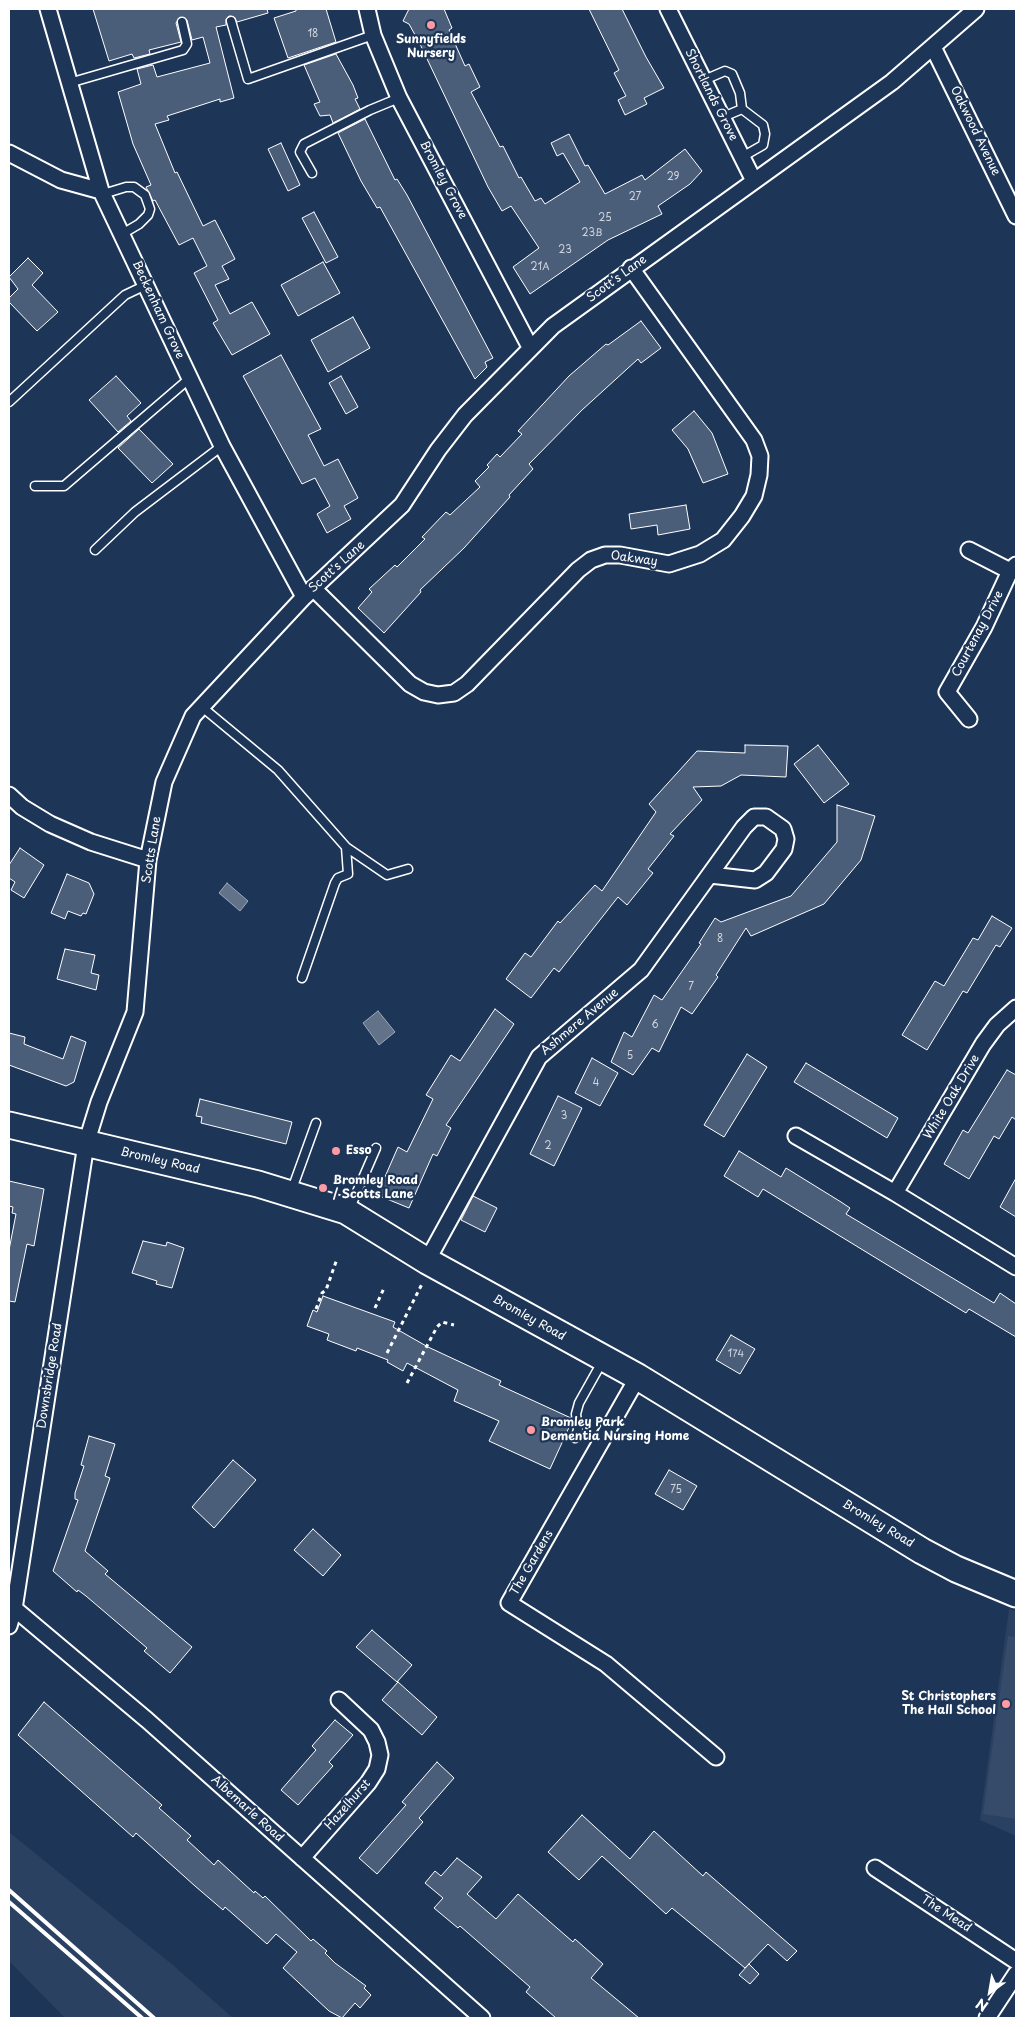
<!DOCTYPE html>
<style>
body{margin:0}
#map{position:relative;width:1025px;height:2027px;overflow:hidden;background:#1d3557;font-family:"Playpen Sans",sans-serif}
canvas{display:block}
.frame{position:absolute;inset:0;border:10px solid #fff;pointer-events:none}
.north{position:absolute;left:965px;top:1967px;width:50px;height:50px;-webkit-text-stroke:4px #1d3557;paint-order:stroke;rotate:212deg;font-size:14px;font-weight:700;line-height:20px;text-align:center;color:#fff}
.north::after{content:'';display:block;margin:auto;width:18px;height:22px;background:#fff;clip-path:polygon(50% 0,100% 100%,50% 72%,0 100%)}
</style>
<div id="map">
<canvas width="1025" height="2027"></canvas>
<div class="frame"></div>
<div class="north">N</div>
</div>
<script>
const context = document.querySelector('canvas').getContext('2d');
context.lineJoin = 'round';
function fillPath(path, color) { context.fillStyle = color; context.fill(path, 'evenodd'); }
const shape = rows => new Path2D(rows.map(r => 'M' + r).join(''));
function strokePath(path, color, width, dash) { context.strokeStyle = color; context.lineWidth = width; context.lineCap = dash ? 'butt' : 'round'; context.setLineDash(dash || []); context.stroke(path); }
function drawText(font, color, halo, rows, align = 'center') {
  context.font = font + ' "Playpen Sans",sans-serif'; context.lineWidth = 4.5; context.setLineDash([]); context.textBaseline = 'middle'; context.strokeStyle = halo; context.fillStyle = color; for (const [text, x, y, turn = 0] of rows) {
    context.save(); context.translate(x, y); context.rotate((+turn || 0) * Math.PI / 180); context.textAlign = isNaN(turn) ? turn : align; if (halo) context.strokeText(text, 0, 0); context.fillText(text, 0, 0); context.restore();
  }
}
fillPath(shape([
 [1009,1609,1016,1611,1016,1836,980,1820],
 [9,1832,174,1966,233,2018,65,2018,9,1961]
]), '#2a4161');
fillPath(shape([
 [1008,1636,1016,1637,1016,1819,983,1814]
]), '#364b69');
const water = shape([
 [227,883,248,901,240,911,219,893,227,883],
 [378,1011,395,1032,379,1045,363,1023,378,1011]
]);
fillPath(water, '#617289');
strokePath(water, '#a0aab8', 1);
const building = shape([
 [93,9,267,9,268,13,237,22,234,17,229,16,226,19,226,25,216,27,234,98,220,102,220,99,167,116,169,120,155,124,175,173,177,172,203,226,215,220,235,259,222,266,229,279,215,285,230,314,252,302,270,334,232,355,213,323,218,320,194,273,207,266,193,238,179,245,155,200,153,201,146,187,151,185,133,144,118,92,141,84,137,69,153,65,157,77,210,63,203,37,192,40,187,20,180,17,176,23,181,42,149,50,150,54,134,58,132,54,109,61,93,9],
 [296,9,326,9,336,42,288,58,274,18,296,11,296,9],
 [409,9,444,9,452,28,449,30,465,66,469,64,480,87,471,92,500,147,503,146,519,178,521,177,535,201,541,198,545,204,580,182,563,153,557,156,551,143,569,134,585,166,588,165,605,194,642,175,645,180,685,149,702,171,690,184,658,206,662,214,608,240,530,294,513,267,539,248,511,206,502,211,488,187,419,42,409,24,403,21,409,9],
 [589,9,622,9,646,57,664,88,644,98,647,104,625,115,618,100,626,96,614,73,619,70,589,9],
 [336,54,353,85,358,98,355,99,360,109,333,123,330,115,320,116,314,104,320,102,304,65,336,54],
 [365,119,395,180,397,179,407,195,493,358,485,362,487,367,475,379,380,207,377,208,361,181,338,133,365,119],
 [281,143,300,185,288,191,268,149,281,143],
 [314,212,338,257,326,263,302,218,314,212],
 [28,258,43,273,32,285,58,312,37,331,9,302,9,298,18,289,9,277,28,258],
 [323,262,340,293,298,316,281,285,323,262],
 [353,317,370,348,328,372,311,340,353,317],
 [641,321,661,348,641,363,638,359,582,410,529,464,533,469,509,495,510,497,464,548,420,590,421,592,384,633,358,608,372,592,369,589,395,565,397,567,425,539,422,537,446,512,450,515,480,487,475,481,489,467,487,465,497,454,500,457,522,434,518,431,569,376,606,344,608,345,641,321],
 [281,355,321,429,308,435,324,466,338,459,358,498,344,506,351,519,327,533,317,514,330,506,315,478,302,484,243,376,281,355],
 [116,376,141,403,127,416,131,421,118,432,89,400,116,376],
 [341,376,358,407,346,414,329,383,341,376],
 [694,411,712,433,728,474,703,483,688,449,672,430,694,411],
 [139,429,173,464,152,483,118,448,139,429],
 [686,505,690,529,658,535,657,525,631,529,629,514,686,505],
 [745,745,788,746,786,777,741,775,721,786,693,787,702,800,670,834,674,836,648,869,653,873,627,905,618,897,559,972,554,968,531,998,506,979,525,953,531,957,558,921,560,923,595,885,602,891,656,812,649,804,697,751,745,753,745,745],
 [818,745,849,784,824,803,794,764,818,745],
 [837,805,875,816,861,860,824,904,751,936,746,928,716,975,718,977,692,1014,681,1007,659,1052,652,1048,633,1075,611,1062,624,1032,632,1037,654,995,662,1000,701,944,699,943,715,918,721,922,791,896,837,842,837,805],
 [20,848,44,865,24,898,11,890,15,882,9,878,9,865,20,848],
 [67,874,89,883,94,894,86,914,83,913,81,916,68,911,65,919,51,913,67,874],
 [992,916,1012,928,1000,947,996,945,967,993,963,991,927,1050,902,1035,935,981,944,986,973,938,978,940,992,916],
 [65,949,95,955,91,973,99,975,96,990,57,979,65,949],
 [495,1009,514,1024,446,1125,451,1128,437,1156,433,1154,409,1208,377,1195,398,1147,407,1152,433,1099,426,1095,451,1055,460,1061,495,1009],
 [9,1033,25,1037,24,1044,63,1059,71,1036,86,1042,74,1082,66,1086,9,1065,9,1033],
 [747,1054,767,1067,724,1137,704,1125,747,1054],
 [592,1058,618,1073,600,1106,575,1093,592,1058],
 [806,1063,898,1118,887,1138,794,1082,806,1063],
 [1007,1070,1016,1075,1016,1120,1012,1117,999,1139,994,1136,969,1179,944,1164,963,1130,968,1133,1007,1070],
 [558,1096,582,1108,554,1166,530,1154,558,1096],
 [200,1099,292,1122,286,1144,201,1123,202,1117,196,1116,200,1099],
 [739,1151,781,1177,786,1168,841,1202,850,1208,846,1214,994,1303,1000,1293,1016,1304,1016,1337,969,1309,966,1313,763,1189,758,1197,724,1176,739,1151],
 [1016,1178,1016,1217,1000,1207,1016,1178],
 [9,1181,44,1189,34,1246,27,1244,15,1302,9,1301,9,1250,16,1214,12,1213,13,1207,9,1206,9,1181],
 [473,1196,497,1208,485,1232,461,1220,473,1196],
 [143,1241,166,1246,167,1242,184,1248,172,1288,156,1284,157,1281,132,1273,143,1241],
 [323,1296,395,1322,393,1327,428,1347,501,1381,499,1385,571,1418,571,1423,550,1469,489,1441,499,1421,454,1401,458,1390,407,1363,403,1371,387,1362,388,1360,357,1348,356,1351,327,1340,329,1334,307,1326,313,1310,317,1312,323,1296],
 [731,1335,755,1349,740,1374,716,1360,731,1335],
 [89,1436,115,1444,105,1476,110,1478,85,1551,108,1571,105,1574,192,1647,170,1673,144,1651,147,1648,86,1596,78,1590,77,1592,53,1571,78,1500,75,1499,75,1493,84,1466,81,1465,89,1436],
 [233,1460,256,1480,214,1528,192,1507,233,1460],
 [669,1470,697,1486,683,1510,655,1494,669,1470],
 [313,1529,341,1555,323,1576,294,1550,313,1529],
 [372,1630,412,1665,397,1682,356,1647,372,1630],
 [398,1682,437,1717,422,1735,382,1700,398,1682],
 [44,1702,162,1805,159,1808,191,1836,187,1840,214,1865,218,1860,254,1893,255,1891,263,1898,265,1896,311,1941,313,1939,327,1951,325,1953,335,1963,366,1986,364,1988,371,1995,360,2008,355,2003,342,2018,329,2011,283,1968,297,1952,276,1934,267,1944,225,1907,223,1910,195,1886,136,1833,133,1837,18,1735,44,1702],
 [335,1720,353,1735,329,1762,333,1766,298,1805,281,1790,316,1750,312,1746,335,1720],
 [437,1762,454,1778,419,1818,423,1822,377,1874,359,1858,406,1805,402,1802,437,1762],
 [582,1815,630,1859,654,1831,703,1876,706,1872,797,1951,787,1961,768,1944,745,1968,672,1908,666,1914,602,1856,579,1880,548,1852,582,1815],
 [457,1858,482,1877,467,1894,496,1919,518,1894,573,1942,575,1939,603,1964,591,1978,639,2018,556,2018,526,1992,530,1987,460,1926,458,1928,434,1908,443,1898,425,1883,435,1871,441,1876,457,1858],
 [749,1964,759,1974,750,1984,739,1975,749,1964]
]);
fillPath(building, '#4a5d79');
strokePath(building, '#fff', 1);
const service = shape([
 [231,21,248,79,373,35],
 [704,80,725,71,732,74,740,93,742,109],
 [69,83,183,50,187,44,182,22],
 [723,117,742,109,763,125,765,134,763,145,742,157],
 [312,173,300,152,304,144,370,110,399,98],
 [103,194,126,187,134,187,145,195,150,209,148,215,139,224,122,234],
 [9,402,125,295,146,285],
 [35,486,64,486,190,378],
 [95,550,135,512,222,446],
 [202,707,278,770,346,847,387,875,408,869],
 [302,978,335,883,338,878,348,874,346,847],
 [291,1192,316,1123],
 [350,1208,376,1148],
 [575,1438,578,1430,576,1414,579,1403,602,1362]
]);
const minor = shape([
 [48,9,101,191,222,446,304,597],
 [367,9,373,35,399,98,530,347],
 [668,9,754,181],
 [933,47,1016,216],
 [9,153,61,180,101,191],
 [969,550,1010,571],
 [313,588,410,684,424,692,438,695,454,693,467,684,578,570,591,560,605,555,620,555,669,564,700,554,723,540,742,516,754,496,759,475,760,456,754,440,631,268],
 [969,719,947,692,984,627,1010,571,1016,565],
 [9,795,22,807,50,824,91,842,148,860],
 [1016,1008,997,1025,983,1044,895,1193,1016,1267],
 [796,1136,895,1193],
 [427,1261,539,1057,641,970,744,827,754,817,766,817,783,829,786,839,784,849,766,873,755,880,710,875],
 [638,1377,509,1603,606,1664,716,1757],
 [9,1604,147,1720,482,2018],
 [9,1626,14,1609,86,1144,99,1102,135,1012,148,860,164,782,193,716,304,597,402,505,438,450,465,415,553,326,892,82,976,9],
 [302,1858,368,1783,377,1769,380,1755,377,1742,371,1730,339,1700],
 [875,1868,1016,1961],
 [987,2018,1016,1974]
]);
const primary = shape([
 [9,1125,258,1184,346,1211,427,1261,638,1377,922,1551,956,1569,1016,1594]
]);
strokePath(service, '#fff', 11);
strokePath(minor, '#fff', 19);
strokePath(primary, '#fff', 29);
strokePath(shape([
 [375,1308,384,1288],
 [316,1309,322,1293,326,1290,337,1259],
 [387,1353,423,1282],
 [407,1383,437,1327,442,1322,454,1325]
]), '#fff', 3, [4, 4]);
strokePath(service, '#1d3557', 8);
strokePath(minor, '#1d3557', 15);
strokePath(primary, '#1d3557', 25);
strokePath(shape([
 [9,1890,154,2018],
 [9,1902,142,2018]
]), '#fff', 4);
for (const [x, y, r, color] of [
 [431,25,5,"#ff9aa2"],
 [336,1151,5,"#ff9aa2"],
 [323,1188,5,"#ff9aa2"],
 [531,1430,5,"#ff9aa2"],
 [1006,1704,5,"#ff9aa2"]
]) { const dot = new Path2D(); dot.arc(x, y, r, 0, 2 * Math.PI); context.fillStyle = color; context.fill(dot); strokePath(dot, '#1d3557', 2); }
drawText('10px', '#d2d6de', null, [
 ["18",313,34],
 ["29",673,177],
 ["27",635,197],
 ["25",605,218],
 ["23B",592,233],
 ["23",565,250],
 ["21A",540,267],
 ["8",720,939],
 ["7",691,987],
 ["6",655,1025],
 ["5",630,1056],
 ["4",596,1083],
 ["3",564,1116],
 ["2",548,1146],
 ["174",736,1354],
 ["75",676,1490]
]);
drawText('bold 12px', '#fff', '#1d3557', [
 ["Sunnyfields",431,40,"center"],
 ["Nursery",431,54,"center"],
 ["Esso",346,1151],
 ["Bromley Road",333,1181],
 ["/ Scotts Lane",333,1195],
 ["Bromley Park",541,1423],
 ["Dementia Nursing Home",541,1437],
 ["St Christophers",996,1697,"right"],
 ["The Hall School",996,1711,"right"]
], 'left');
drawText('12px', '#fff', '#1d3557', [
 ["Shortlands Grove",711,95,63],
 ["Oakwood Avenue",975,131,64],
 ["Bromley Grove",443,180,62],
 ["Scott's Lane",617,279,-36],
 ["Beckenham Grove",158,310,65],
 ["Oakway",634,559,8],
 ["Scott's Lane",337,567,-42],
 ["Courtenay Drive",978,634,-62],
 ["Scotts Lane",152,850,-81],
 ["Ashmere Avenue",580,1022,-40],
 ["White Oak Drive",952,1097,-59],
 ["Bromley Road",160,1161,13],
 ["Bromley Road",529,1318,29],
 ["Downsbridge Road",50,1376,-81],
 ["Bromley Road",878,1524,31],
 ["The Gardens",532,1563,-60],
 ["Hazelhurst",348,1805,-49],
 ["Albemarle Road",247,1809,42],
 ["The Mead",946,1914,33]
]);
</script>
